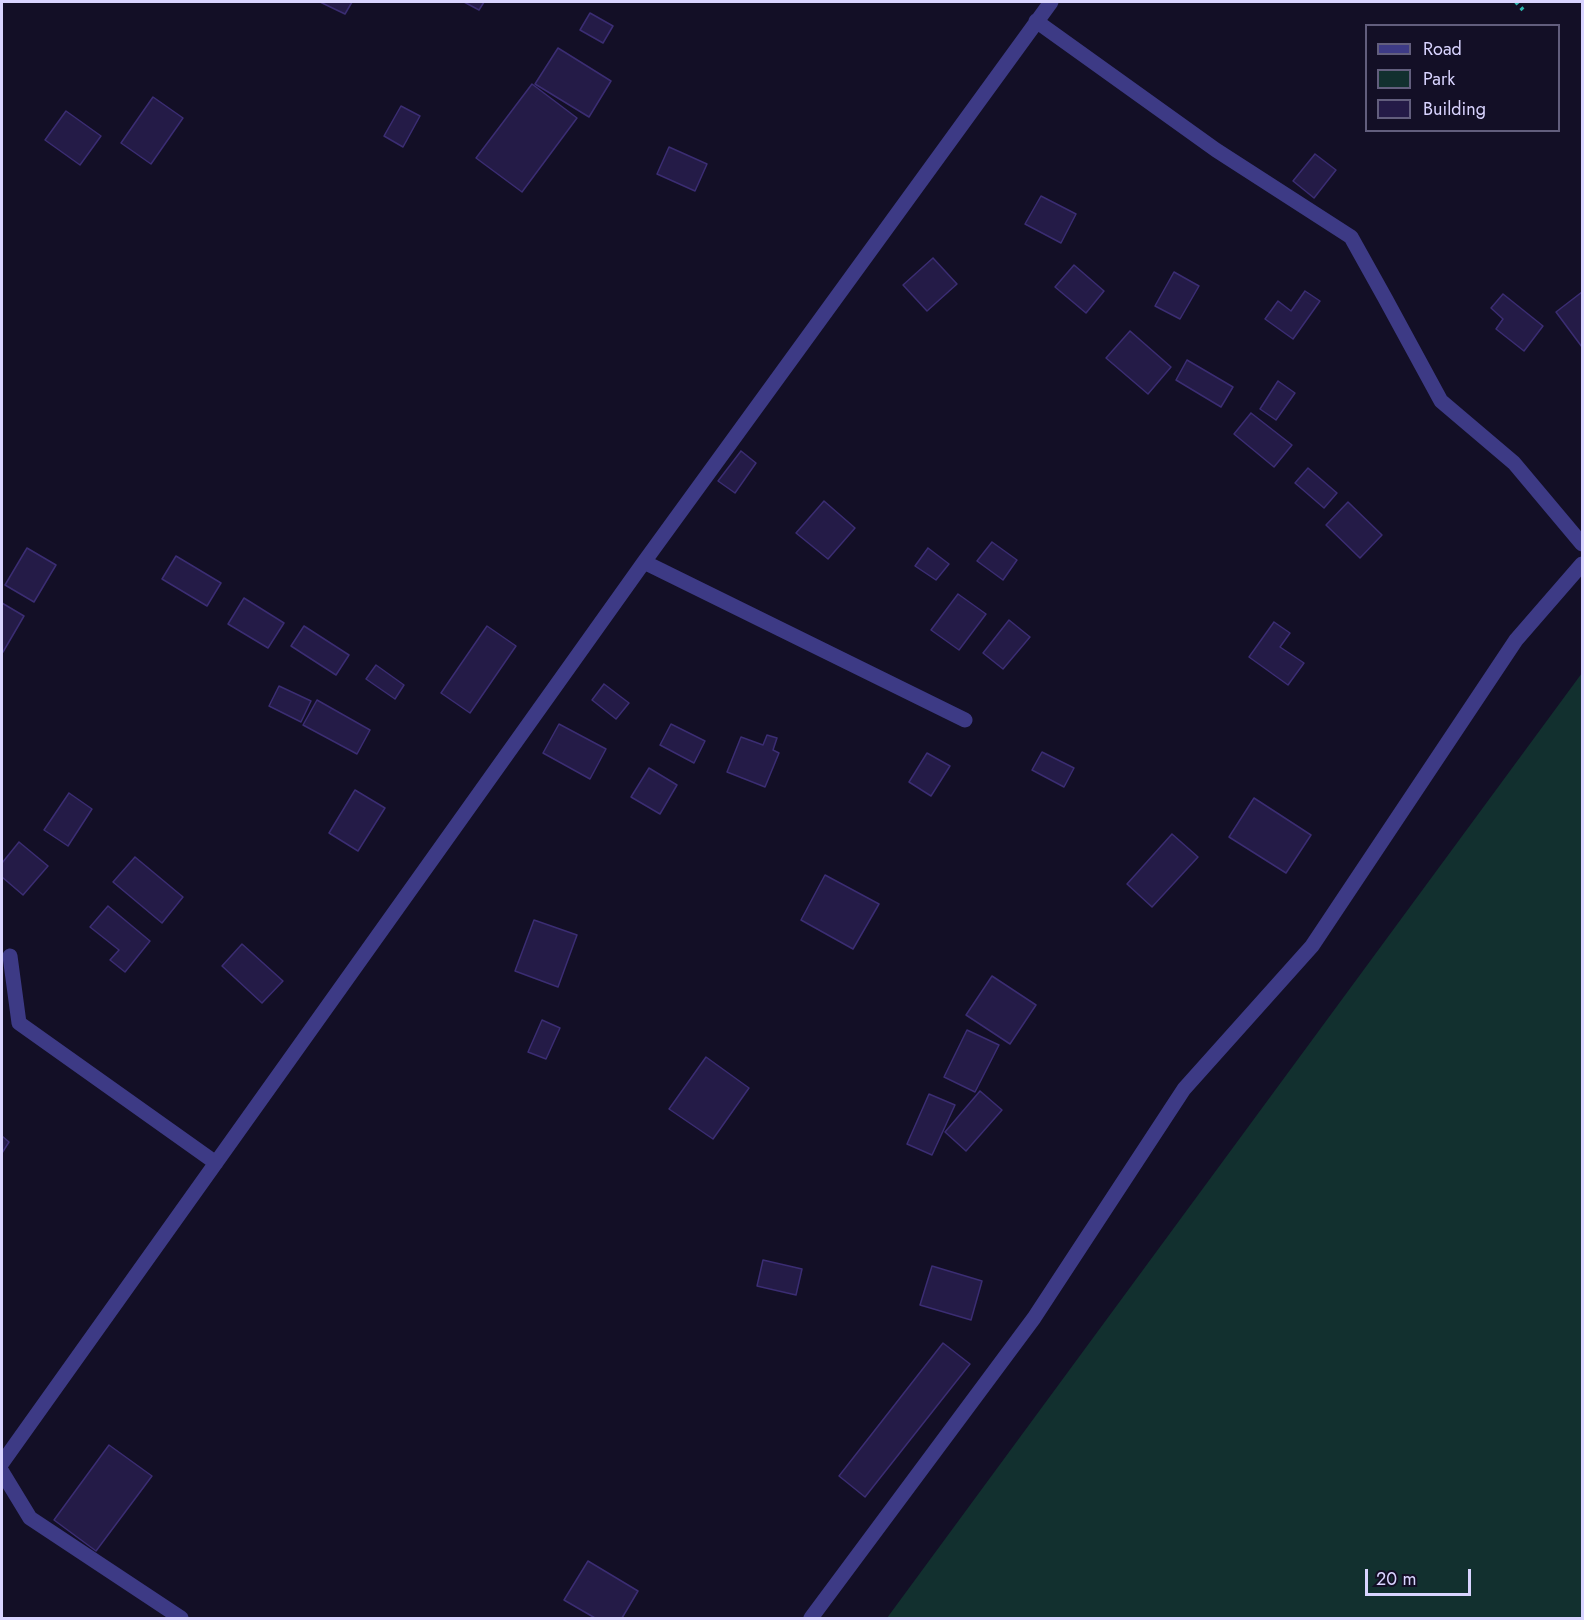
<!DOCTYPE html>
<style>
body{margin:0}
#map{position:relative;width:1584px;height:1620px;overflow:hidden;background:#130f26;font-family:Jost,sans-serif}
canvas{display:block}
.frame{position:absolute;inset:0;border:3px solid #d9d4ff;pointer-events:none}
.legend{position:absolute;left:1365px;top:24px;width:195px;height:108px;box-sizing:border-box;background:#130f26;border:2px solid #625e7d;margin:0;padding:8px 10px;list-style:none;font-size:18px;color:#d9d4ff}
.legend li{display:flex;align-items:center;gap:12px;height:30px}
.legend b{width:30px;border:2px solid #625e7d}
.scale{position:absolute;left:1365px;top:1569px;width:106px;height:27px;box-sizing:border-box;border:3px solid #d9d4ff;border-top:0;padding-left:8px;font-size:18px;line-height:21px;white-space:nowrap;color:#d9d4ff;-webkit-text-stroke:4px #130f26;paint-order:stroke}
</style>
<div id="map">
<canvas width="1584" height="1620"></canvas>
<div class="frame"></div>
<ul class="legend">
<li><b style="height:8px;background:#3d3a85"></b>Road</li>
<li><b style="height:16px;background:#12302f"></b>Park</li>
<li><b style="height:16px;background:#241b47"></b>Building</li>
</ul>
<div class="scale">20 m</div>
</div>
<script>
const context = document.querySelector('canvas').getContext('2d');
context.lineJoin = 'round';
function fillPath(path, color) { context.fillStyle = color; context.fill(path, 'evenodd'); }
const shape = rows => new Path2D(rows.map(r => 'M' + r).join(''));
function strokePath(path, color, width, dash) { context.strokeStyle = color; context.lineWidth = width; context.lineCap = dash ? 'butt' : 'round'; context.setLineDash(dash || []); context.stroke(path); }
fillPath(shape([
 [1582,673,1582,1618,887,1618]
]), '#12302f');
const building = shape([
 [320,2,352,2,345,14,320,2],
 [464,2,484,2,479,10,464,2],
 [590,13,613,26,603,43,580,30,590,13],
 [558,48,611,81,589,117,535,84,558,48],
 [532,84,577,118,522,192,476,158,532,84],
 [153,97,183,118,151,164,121,143,153,97],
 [401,106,420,116,403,147,384,136,401,106],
 [66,111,101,136,80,165,45,140,66,111],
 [669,147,707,164,695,191,657,174,669,147],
 [1315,154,1336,170,1314,198,1293,181,1315,154],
 [1041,196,1076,214,1061,243,1025,224,1041,196],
 [933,258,957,284,927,311,903,285,933,258],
 [1074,265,1104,291,1086,313,1055,287,1074,265],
 [1174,272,1199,286,1180,319,1155,306,1174,272],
 [1305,291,1320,301,1293,339,1265,319,1278,301,1291,311,1305,291],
 [1582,292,1582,347,1556,312,1582,292],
 [1503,294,1543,326,1524,351,1496,329,1503,319,1491,308,1503,294],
 [1130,331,1171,367,1148,394,1106,358,1130,331],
 [1187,360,1233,387,1221,407,1176,380,1187,360],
 [1278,381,1295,393,1276,420,1260,409,1278,381],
 [1251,413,1292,445,1274,467,1234,434,1251,413],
 [741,451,756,463,735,493,718,481,741,451],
 [1308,468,1337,493,1324,508,1295,483,1308,468],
 [824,501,855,528,828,559,796,533,824,501],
 [1348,502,1382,535,1360,558,1326,525,1348,502],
 [992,542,1017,560,1003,580,977,561,992,542],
 [27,548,56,565,34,602,5,585,27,548],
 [928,548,949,564,936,580,915,566,928,548],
 [176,556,221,583,207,606,162,579,176,556],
 [958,594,986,614,959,650,931,630,958,594],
 [244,598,284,623,268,648,228,624,244,598],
 [2,603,24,616,3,652,2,651,2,603],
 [1009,620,1030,637,1003,669,983,653,1009,620],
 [1274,622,1290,633,1280,647,1304,663,1288,685,1249,657,1274,622],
 [304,626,349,655,336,675,291,646,304,626],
 [487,626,516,646,470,713,441,693,487,626],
 [376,665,404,685,395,699,366,679,376,665],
 [604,684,629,703,616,719,592,700,604,684],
 [279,686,311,701,301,722,269,706,279,686],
 [317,700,370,730,357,754,303,725,317,700],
 [559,724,606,749,590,779,543,753,559,724],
 [671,724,705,741,694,763,660,745,671,724],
 [767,735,777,738,773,750,779,753,765,787,727,772,741,737,763,745,767,735],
 [1042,752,1074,768,1064,787,1032,770,1042,752],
 [927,753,950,766,931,796,909,782,927,753],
 [649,768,677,785,660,814,631,797,649,768],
 [355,790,385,808,358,851,329,833,355,790],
 [69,793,92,809,68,846,44,830,69,793],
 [1254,798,1311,835,1286,873,1229,837,1254,798],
 [1172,834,1198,857,1152,907,1127,884,1172,834],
 [19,842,48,866,23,895,2,877,2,863,19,842],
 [135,857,183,897,162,923,113,882,135,857],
 [825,875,879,904,853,949,801,920,825,875],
 [108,906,150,941,125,972,110,960,119,950,90,927,108,906],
 [534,920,577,935,558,987,515,971,534,920],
 [242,944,283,981,262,1003,222,966,242,944],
 [992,976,1036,1005,1010,1044,966,1015,992,976],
 [542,1020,560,1028,546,1059,528,1052,542,1020],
 [967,1030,999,1045,975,1092,944,1077,967,1030],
 [706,1057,749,1088,713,1139,669,1109,706,1057],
 [980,1091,1002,1110,966,1151,945,1132,980,1091],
 [929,1094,955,1105,932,1155,907,1144,929,1094],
 [2,1136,9,1142,2,1153,2,1136],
 [763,1260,802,1269,796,1295,757,1286,763,1260],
 [932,1266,982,1281,971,1320,920,1305,932,1266],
 [943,1343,970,1364,865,1497,839,1476,943,1343],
 [109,1445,152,1476,96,1551,54,1520,109,1445],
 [588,1561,638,1591,622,1618,595,1618,564,1600,588,1561]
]);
fillPath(building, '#241b47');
strokePath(building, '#3b2d73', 1.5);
strokePath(shape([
 [1516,2,1523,10]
]), '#2fb8b0', 4, [3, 4.5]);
strokePath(shape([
 [1036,21,1216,150,1351,237,1385,298,1441,401,1514,463,1582,544],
 [644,562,965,720],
 [10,956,19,1023,216,1163],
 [2,1463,644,562,1051,2],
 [2,1472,30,1518,181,1618],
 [811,1618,1034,1318,1184,1089,1312,946,1516,640,1582,564]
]), '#3d3a85', 15);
</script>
